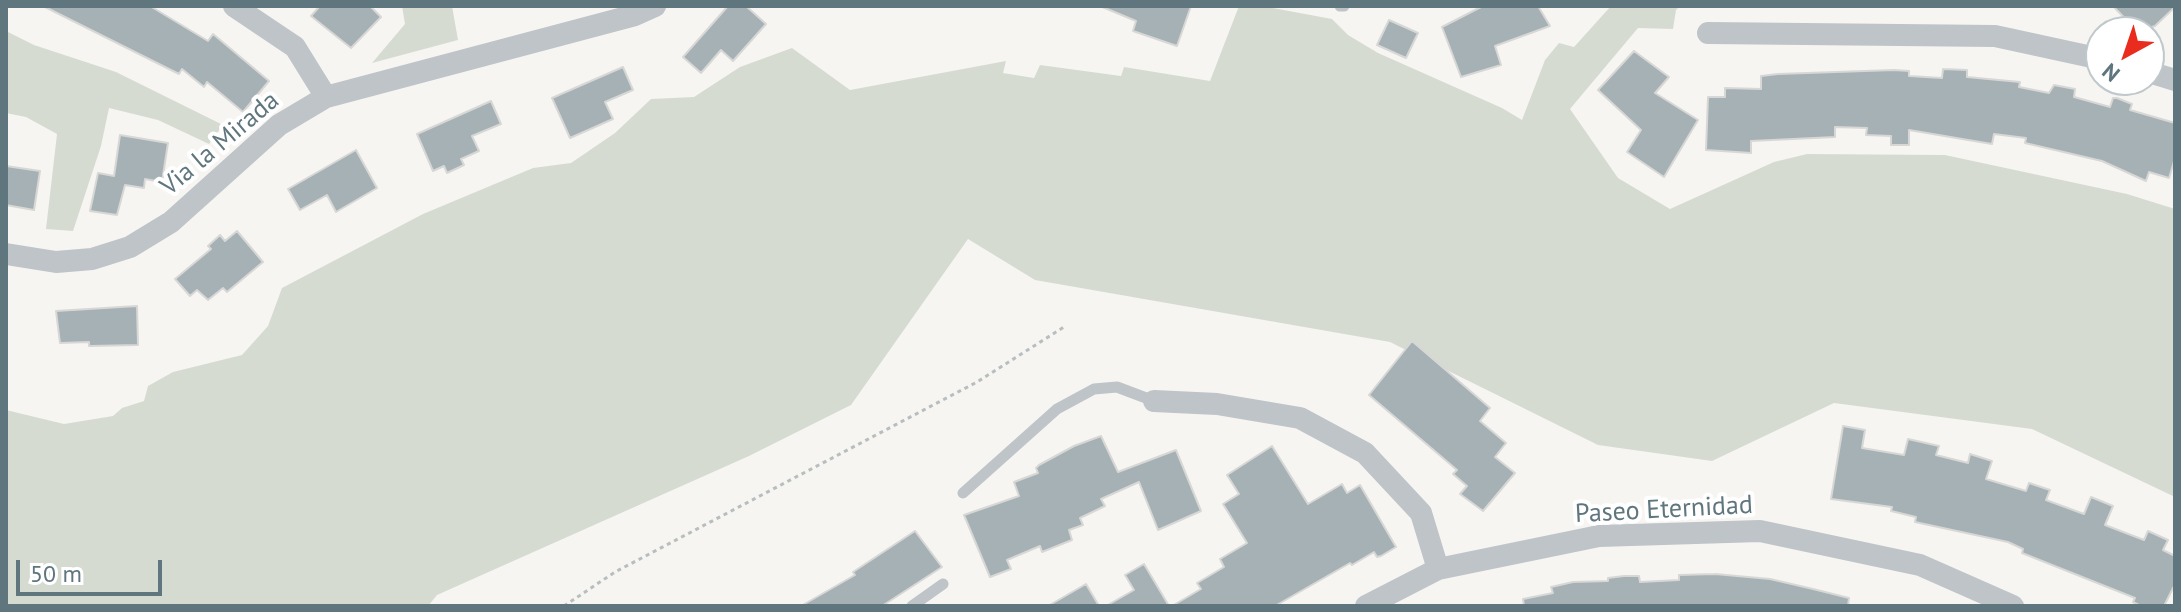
<!DOCTYPE html>
<style>
body{margin:0}
#map{position:relative;width:2181px;height:612px;overflow:hidden;background:#f6f5f2;font-family:"PT Sans",sans-serif}
canvas{display:block}
.frame{position:absolute;inset:0;border:8px solid #5f767e;pointer-events:none}
.north{position:absolute;left:2085px;top:16px;width:80px;height:80px;box-sizing:border-box;background:#fff;border:2px solid #bfc8cb;border-radius:50%;rotate:220deg;font-size:22px;font-weight:700;line-height:32px;text-align:center;color:#5f767e}
.north::after{content:'';display:block;margin:auto;width:28px;height:36px;background:#ea2c1e;clip-path:polygon(50% 0,100% 100%,50% 72%,0 100%)}
.scale{position:absolute;left:16px;top:560px;width:146px;height:36px;box-sizing:border-box;border:4px solid #5f767e;border-top:0;padding-left:10px;font-size:24px;line-height:28px;white-space:nowrap;color:#5f767e;-webkit-text-stroke:6px #fff;paint-order:stroke}
</style>
<div id="map">
<canvas width="2181" height="612"></canvas>
<div class="frame"></div>
<div class="north">N</div>
<div class="scale">50 m</div>
</div>
<script>
const context = document.querySelector('canvas').getContext('2d');
context.lineJoin = 'round';
function fillPath(path, color) { context.fillStyle = color; context.fill(path, 'evenodd'); }
const shape = rows => new Path2D(rows.map(r => 'M' + r).join(''));
function strokePath(path, color, width, dash) { context.strokeStyle = color; context.lineWidth = width; context.lineCap = dash ? 'butt' : 'round'; context.setLineDash(dash || []); context.stroke(path); }
function drawText(font, color, halo, rows, align = 'center') {
  context.font = font + ' "PT Sans",sans-serif'; context.lineWidth = 8; context.setLineDash([]); context.textBaseline = 'middle'; context.strokeStyle = halo; context.fillStyle = color; for (const [text, x, y, turn = 0] of rows) {
    context.save(); context.translate(x, y); context.rotate((+turn || 0) * Math.PI / 180); context.textAlign = isNaN(turn) ? turn : align; if (halo) context.strokeText(text, 0, 0); context.fillText(text, 0, 0); context.restore();
  }
}
fillPath(shape([
 [402,6,452,6,458,40,372,63,405,24],
 [1239,6,1262,6,1332,19,1348,35,1378,53,1502,108,1522,120,1545,60,1559,43,1574,47,1611,6,1680,6,1676,10,1673,29,1638,28,1570,109,1618,178,1670,209,1774,162,1807,154,1945,155,2127,194,2175,209,2175,497,2032,429,1834,403,1712,461,1598,445,1390,342,1035,280,968,239,851,405,749,456,437,595,428,606,6,606,6,410,64,424,113,416,122,408,144,401,148,386,173,372,242,355,268,326,282,288,423,214,533,168,571,163,615,133,651,99,694,97,740,67,792,48,850,90,1006,61,1003,73,1034,78,1040,65,1121,76,1124,67,1210,81],
 [6,31,34,45,116,72,223,125,209,144,158,120,109,108,101,146,73,231,46,229,57,134,26,117,6,113]
]), '#d6dbd1');
const building = shape([
 [43,6,150,6,208,41,213,34,269,81,243,112,207,82,204,87,182,69,179,74,43,6],
 [320,6,370,6,381,17,351,48,311,16,320,6],
 [728,6,746,6,766,24,733,61,721,50,701,73,683,57,728,6],
 [1100,6,1191,6,1177,46,1133,31,1136,21,1100,6],
 [1483,6,1538,6,1550,26,1495,46,1501,65,1461,77,1442,27,1483,6],
 [2113,6,2175,6,2175,7,2155,26,2138,32,2113,6],
 [1389,20,1418,33,1406,58,1377,45,1389,20],
 [1634,51,1669,77,1655,93,1698,120,1664,177,1627,152,1641,130,1598,90,1634,51],
 [623,67,633,90,605,102,613,119,570,138,552,98,623,67],
 [1943,69,1967,70,1967,77,2020,82,2019,87,2049,93,2054,85,2075,89,2074,97,2110,107,2113,98,2117,98,2132,104,2130,110,2175,123,2175,158,2169,178,2149,172,2146,181,2102,161,2025,143,2026,138,1994,134,1992,144,1909,130,1909,145,1891,145,1891,136,1866,135,1867,128,1835,127,1835,137,1751,141,1751,153,1706,150,1708,97,1725,97,1725,88,1761,89,1761,76,1778,74,1894,70,1909,71,1909,76,1942,78,1943,69],
 [491,101,501,124,472,136,479,151,461,159,464,165,447,173,444,166,433,171,417,134,491,101],
 [120,135,168,143,162,182,145,179,144,188,125,185,117,215,90,211,98,173,114,176,120,135],
 [356,150,377,188,336,212,327,195,300,210,288,189,356,150],
 [6,166,40,171,34,210,6,205,6,166],
 [237,231,263,262,227,292,223,288,208,300,197,290,190,296,175,279,211,249,208,246,220,235,225,241,237,231],
 [137,306,138,345,89,346,89,342,60,343,56,311,137,306],
 [1412,341,1490,408,1480,421,1506,443,1495,457,1515,473,1483,511,1460,494,1467,486,1453,474,1457,470,1369,395,1412,341],
 [1843,426,1865,430,1862,448,1904,455,1908,439,1939,446,1936,455,1968,463,1970,454,1992,461,1986,479,2026,491,2029,483,2050,490,2046,500,2084,514,2091,497,2113,506,2105,525,2144,540,2148,531,2168,540,2163,550,2175,556,2175,584,2164,606,2141,606,2133,602,2135,598,2022,553,2023,549,2008,542,1915,522,1916,517,1891,511,1892,507,1831,499,1843,426],
 [1101,436,1118,472,1176,450,1201,511,1158,530,1139,482,1101,499,1105,506,1080,518,1083,525,1069,530,1072,540,1042,552,1040,546,1007,560,1011,569,990,577,964,515,1019,496,1014,482,1038,473,1036,468,1039,465,1074,446,1101,436],
 [1272,446,1308,504,1342,484,1347,493,1360,485,1396,547,1381,556,1377,557,1374,552,1352,565,1350,563,1275,606,1172,606,1201,589,1197,583,1224,567,1220,559,1247,543,1223,504,1239,494,1227,475,1272,446],
 [915,531,942,567,882,606,801,606,855,575,853,572,915,531],
 [1144,564,1169,606,1106,606,1134,590,1125,575,1144,564],
 [1715,574,1770,579,1813,589,1849,598,1848,606,1524,606,1523,599,1553,593,1551,587,1573,582,1608,581,1608,578,1624,576,1639,576,1640,582,1679,580,1679,575,1715,574],
 [1086,584,1099,606,1048,606,1086,584]
]);
fillPath(building, '#a5b1b4');
strokePath(building, '#d7d7d5', 2);
strokePath(shape([
 [564,606,615,572,977,382,1064,327]
]), '#b8bdbe', 3, [4, 4]);
strokePath(shape([
 [1340,6,1344,6],
 [963,493,1057,409,1094,389,1117,387,1154,401],
 [912,606,943,584]
]), '#bec4c7', 11);
strokePath(shape([
 [234,6,295,47,326,97],
 [1708,33,1995,36,2101,59],
 [2149,72,2175,80],
 [6,254,56,262,92,259,130,247,171,222,279,125,326,97,635,15,655,6],
 [1154,401,1217,404,1300,418,1365,453,1421,513,1438,569],
 [1366,606,1438,569,1599,536,1760,531,1920,565,2013,606]
]), '#bec4c7', 22);
drawText('26px', '#5f767e', '#fff', [
 ["Via la Mirada",220,144,-40],
 ["Paseo Eternidad",1664,510,-3]
]);
</script>
